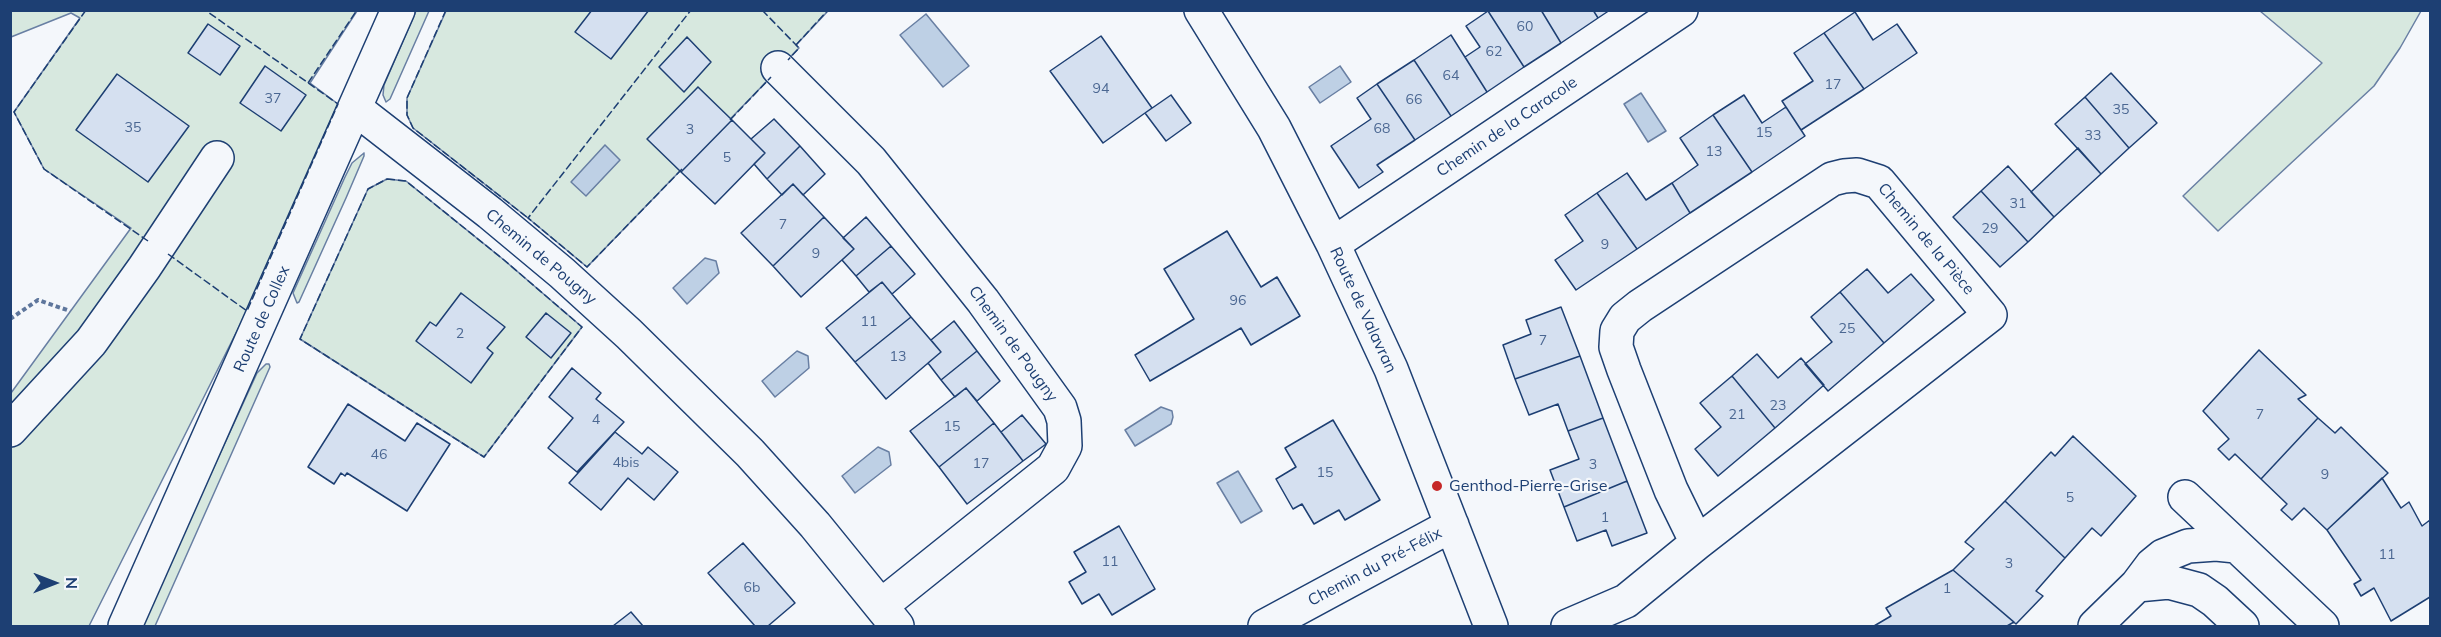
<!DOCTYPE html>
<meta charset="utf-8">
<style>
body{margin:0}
#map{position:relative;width:2441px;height:637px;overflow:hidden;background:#f4f7fb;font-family:Mulish,sans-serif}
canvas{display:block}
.frame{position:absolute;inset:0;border:12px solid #1d3f73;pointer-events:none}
.north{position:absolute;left:24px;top:553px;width:60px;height:60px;-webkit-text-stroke:4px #f4f7fb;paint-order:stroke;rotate:90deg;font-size:16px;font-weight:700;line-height:24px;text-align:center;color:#1d3f73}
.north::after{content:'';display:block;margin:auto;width:21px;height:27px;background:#1d3f73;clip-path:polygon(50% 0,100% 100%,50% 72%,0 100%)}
</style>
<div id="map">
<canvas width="2441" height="637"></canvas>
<div class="frame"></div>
<div class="north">N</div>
</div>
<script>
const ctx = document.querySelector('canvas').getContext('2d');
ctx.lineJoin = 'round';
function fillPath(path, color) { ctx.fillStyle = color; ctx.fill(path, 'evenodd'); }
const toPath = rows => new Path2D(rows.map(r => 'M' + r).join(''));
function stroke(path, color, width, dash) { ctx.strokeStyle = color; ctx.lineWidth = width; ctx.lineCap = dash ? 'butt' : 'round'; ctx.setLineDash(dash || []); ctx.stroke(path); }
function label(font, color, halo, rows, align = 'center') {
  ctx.font = font + ' Mulish,sans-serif'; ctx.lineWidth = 4.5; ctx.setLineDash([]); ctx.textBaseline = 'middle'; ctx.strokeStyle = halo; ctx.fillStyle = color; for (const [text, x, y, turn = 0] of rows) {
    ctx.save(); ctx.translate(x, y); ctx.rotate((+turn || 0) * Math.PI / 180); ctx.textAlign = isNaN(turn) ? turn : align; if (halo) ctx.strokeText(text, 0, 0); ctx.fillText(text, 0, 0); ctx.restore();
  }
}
const green = toPath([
 [11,11,357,11,310,83,338,104,247,311,89,626,11,626,11,393,131,228,44,169,14,112,80,18,71,13,11,37,11,11],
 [416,11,429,11,390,99,386,102,383,95,384,85,416,11],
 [446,11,828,11,796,45,799,48,587,267,528,218,413,128,407,115,407,98,446,11],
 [2260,11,2421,11,2400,48,2374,86,2218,231,2183,196,2322,63,2260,11],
 [364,153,364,156,346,198,299,302,297,303,293,293,345,177,352,163,364,153],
 [387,179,406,181,504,260,582,327,484,457,300,339,368,189,387,179],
 [266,364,269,364,270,367,155,626,141,626,257,373,266,364]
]);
fillPath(green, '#d7e8df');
stroke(green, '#687fa3', 1.5);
const water = toPath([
 [926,14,969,66,943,87,900,35,926,14],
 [1340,66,1351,82,1320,103,1309,87,1340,66],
 [1641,93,1666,131,1648,142,1624,104,1641,93],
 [605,145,620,160,586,196,571,182,605,145],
 [705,258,716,261,719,273,687,304,673,288,705,258],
 [797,351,808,356,809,368,775,397,762,381,797,351],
 [1161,407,1172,411,1173,417,1171,424,1135,446,1125,430,1161,407],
 [878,447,889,452,891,465,855,493,842,476,878,447],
 [1238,471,1262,511,1241,523,1217,483,1238,471]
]);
fillPath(water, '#bed0e5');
stroke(water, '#687fa3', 1.5);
const building = toPath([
 [592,10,649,10,611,59,575,32,592,10],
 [1490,10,1541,10,1561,43,1524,67,1488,11,1490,10],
 [1541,10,1593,10,1598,18,1561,43,1541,10],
 [1593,10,1610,10,1598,18,1593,10],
 [1488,11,1524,67,1487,92,1465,57,1480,47,1466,26,1488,11],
 [1855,12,1873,40,1897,24,1917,53,1864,89,1824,33,1855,12],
 [208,24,240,46,220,75,188,53,208,24],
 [1824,33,1864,89,1801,130,1782,101,1813,81,1794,53,1824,33],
 [1451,35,1487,92,1451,116,1414,60,1451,35],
 [1101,36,1152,108,1103,143,1050,71,1101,36],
 [687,37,711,62,684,92,659,67,687,37],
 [1414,60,1451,116,1415,140,1377,84,1414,60],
 [265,66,306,95,281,131,240,103,265,66],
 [2111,73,2157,123,2129,148,2085,97,2111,73],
 [117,74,189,126,148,182,76,130,117,74],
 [1377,84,1415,140,1377,165,1383,172,1359,188,1331,146,1371,119,1357,98,1377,84],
 [698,87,732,120,681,172,647,139,698,87],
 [1171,95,1191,123,1166,141,1145,113,1171,95],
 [1744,95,1762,123,1786,107,1805,136,1752,172,1713,115,1744,95],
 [2085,97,2129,148,2101,174,2055,124,2085,97],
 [1713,115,1752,172,1690,213,1672,183,1698,165,1680,138,1713,115],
 [774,119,800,146,767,179,754,164,765,153,751,139,774,119],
 [732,120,765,153,715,204,681,172,732,120],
 [800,146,825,174,803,195,793,184,782,195,767,179,800,146],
 [2078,148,2101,174,2054,217,2031,192,2078,148],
 [2008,166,2054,217,2028,242,1981,191,2008,166],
 [1627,173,1646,200,1672,183,1690,213,1637,249,1597,193,1627,173],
 [793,184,824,217,773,266,741,233,793,184],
 [1981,191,2028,242,2000,267,1953,217,1981,191],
 [1597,193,1637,249,1576,290,1555,260,1583,241,1565,215,1597,193],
 [824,217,854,249,801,297,773,266,824,217],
 [866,217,891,246,856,276,842,260,854,249,843,238,866,217],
 [1227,231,1261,287,1277,277,1300,316,1251,345,1241,328,1150,381,1135,355,1194,319,1164,269,1227,231],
 [891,246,915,274,892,294,882,282,869,292,856,276,891,246],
 [1867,269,1888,293,1911,274,1934,300,1884,343,1840,292,1867,269],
 [882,282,911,317,855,362,826,328,882,282],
 [1840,292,1884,343,1828,391,1805,364,1832,342,1811,317,1840,292],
 [461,293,505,327,487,348,493,353,471,383,416,341,430,322,436,326,461,293],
 [1561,307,1580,356,1515,379,1503,345,1531,334,1526,320,1561,307],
 [546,313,571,333,551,358,526,337,546,313],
 [911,317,941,352,886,399,855,362,911,317],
 [954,321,977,351,941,380,928,363,941,352,931,340,954,321],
 [2259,350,2306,395,2298,399,2318,418,2261,479,2235,454,2229,460,2218,449,2229,439,2203,411,2259,350],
 [977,351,1000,381,977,401,966,388,955,397,941,380,977,351],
 [1757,354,1778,378,1801,358,1824,385,1775,428,1732,376,1757,354],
 [1580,356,1603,418,1568,431,1558,404,1529,415,1515,379,1580,356],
 [572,368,601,393,596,399,624,422,577,472,548,448,573,418,549,397,572,368],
 [1732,376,1775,428,1718,476,1695,449,1721,427,1700,403,1732,376],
 [966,388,994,423,939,467,910,431,966,388],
 [348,404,405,441,417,423,450,444,407,511,347,473,345,476,341,473,334,484,308,467,348,404],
 [1022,415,1046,444,1023,461,1001,432,1022,415],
 [1603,418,1627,481,1564,507,1550,470,1579,459,1568,431,1603,418],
 [2318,418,2335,433,2341,427,2388,473,2327,530,2304,508,2292,520,2281,510,2287,504,2261,479,2318,418],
 [1333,420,1380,500,1345,520,1339,510,1314,524,1302,504,1293,509,1276,479,1296,467,1285,448,1333,420],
 [994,423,1023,461,967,504,939,467,994,423],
 [615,432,642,454,648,447,678,472,654,500,628,478,601,510,569,483,615,432],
 [2073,436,2136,496,2101,536,2092,528,2065,558,2005,501,2051,452,2055,456,2073,436],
 [2382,478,2401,508,2409,502,2422,526,2430,520,2430,597,2391,621,2374,588,2361,596,2354,584,2361,580,2327,530,2382,478],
 [1627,481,1647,533,1612,546,1606,530,1577,541,1564,507,1627,481],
 [2005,501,2065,558,2036,591,2043,596,2016,624,1953,570,1974,549,1965,542,2005,501],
 [1119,526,1155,589,1112,615,1099,594,1082,604,1069,582,1086,572,1074,552,1119,526],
 [743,543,795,603,768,626,755,626,708,573,743,543],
 [1953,570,2014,622,2007,626,1874,626,1891,616,1886,608,1953,570],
 [631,612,643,626,613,626,631,612]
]);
fillPath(building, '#d5e0f0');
stroke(building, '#1d3f73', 1.5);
const minor = toPath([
 [1201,10,1274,128,1333,244,1391,369,1491,626],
 [778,68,871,161,983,301,1060,408,1064,421,1065,446,1053,468,882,605],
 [356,109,490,213,562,273,629,334,750,453,815,525,897,626],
 [1333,244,1681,10],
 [10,430,91,342,144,268,217,158],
 [2185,497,2322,626],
 [2137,585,2169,582,2199,590,2215,601,2242,626],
 [125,626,398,10],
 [1265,626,1452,525],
 [1568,626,1626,601,1697,543,1990,315,1879,182,1857,175,1844,176,1832,179,1640,306,1625,318,1617,331,1616,347,1624,370,1671,490,1697,543],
 [2095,626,2137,585,2152,565,2163,556,2188,546,2216,544,2236,546]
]);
stroke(minor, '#1d3f73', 36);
stroke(toPath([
 [10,319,38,300,70,311]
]), '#5e769c', 4, [4.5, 3]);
stroke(minor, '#f4f7fb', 33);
stroke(toPath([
 [86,10,14,112,44,169,148,241],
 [446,10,407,98,407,115,413,128,528,218,530,216],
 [762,10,799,48,788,60],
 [796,45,828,10],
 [308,83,357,10],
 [730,120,771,77],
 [682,169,587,267,528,218,691,10],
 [387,179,406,181,504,260,582,327,484,457,300,339,368,189,387,179],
 [168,254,247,311,338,104,205,10]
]), '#1d3f73', 1.5, [8, 3]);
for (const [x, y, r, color] of [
 [1437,486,6,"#c62828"]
]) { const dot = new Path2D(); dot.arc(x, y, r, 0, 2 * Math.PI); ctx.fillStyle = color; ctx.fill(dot); stroke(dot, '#f4f7fb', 2); }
label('14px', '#4b6792', null, [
 ["60",1525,27],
 ["62",1494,52],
 ["64",1451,76],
 ["17",1833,85],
 ["94",1101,89],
 ["37",273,99],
 ["66",1414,100],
 ["35",2121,110],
 ["35",133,128],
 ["68",1382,129],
 ["3",690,130],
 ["15",1764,133],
 ["33",2093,136],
 ["13",1714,152],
 ["5",727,158],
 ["31",2018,204],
 ["7",783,225],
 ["29",1990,229],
 ["9",1605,245],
 ["9",816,254],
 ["96",1238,301],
 ["11",869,322],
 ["25",1847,329],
 ["2",460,334],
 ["7",1543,341],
 ["13",898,357],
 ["23",1778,406],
 ["21",1737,415],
 ["7",2260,415],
 ["4",596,420],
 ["15",952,427],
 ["46",379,455],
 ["4bis",626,463],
 ["17",981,464],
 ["3",1593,465],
 ["15",1325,473],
 ["9",2325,475],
 ["5",2070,498],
 ["1",1605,518],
 ["11",2387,555],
 ["11",1110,562],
 ["3",2009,564],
 ["6b",752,588],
 ["1",1947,589]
]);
label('16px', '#1d3f73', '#f4f7fb', [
 ["Chemin de la Caracole",1507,127,-34],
 ["Chemin de la Pièce",1926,239,50],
 ["Chemin de Pougny",541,257,40],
 ["Route de Valavran",1363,310,65],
 ["Route de Collex",262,319,-66],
 ["Chemin de Pougny",1013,344,54],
 ["Chemin du Pré-Félix",1375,567,-28]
]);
label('16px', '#1d3f73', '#f4f7fb', [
 ["Genthod-Pierre-Grise",1449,486]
], 'left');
</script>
